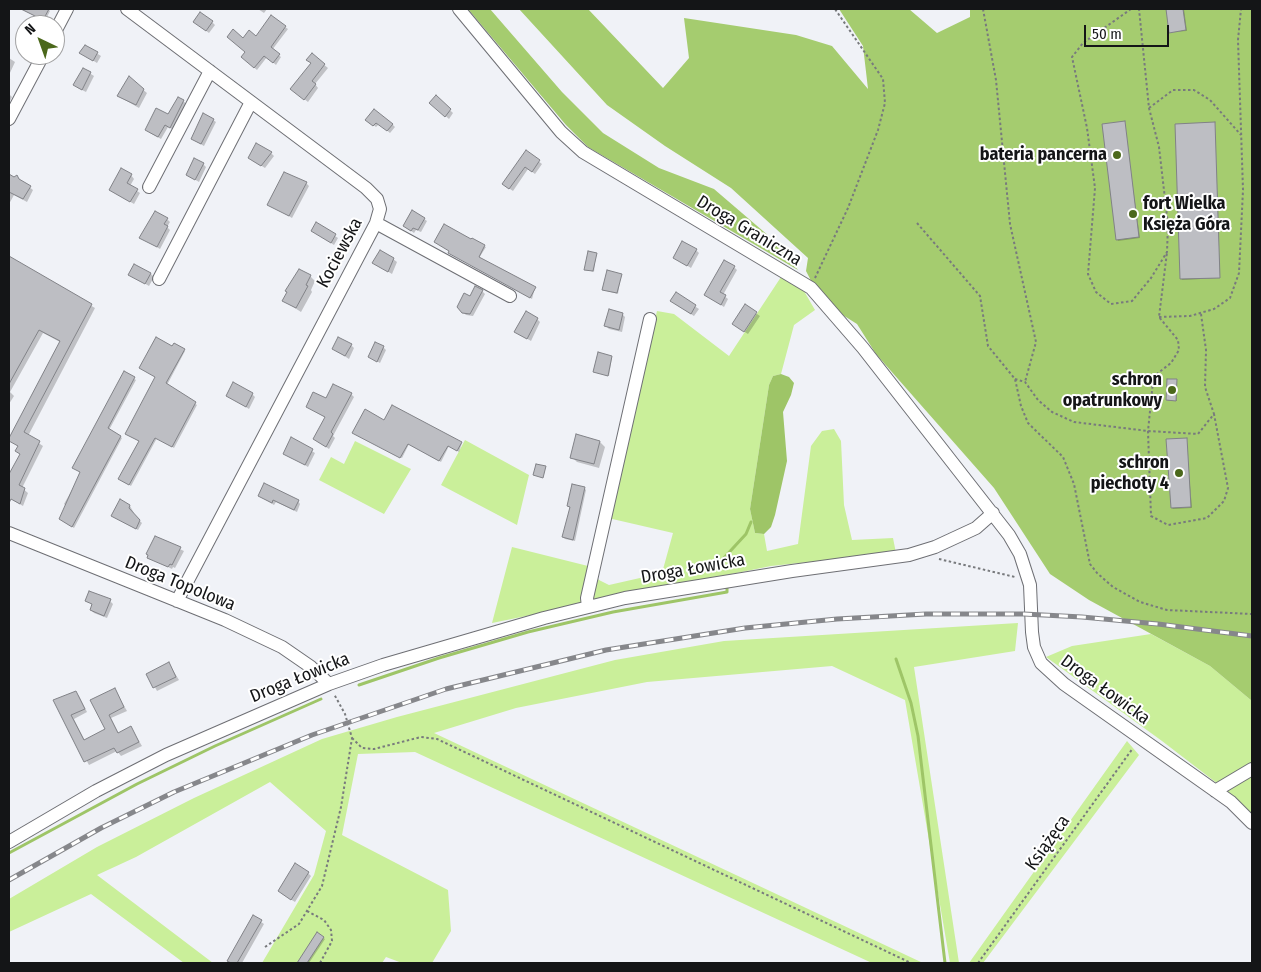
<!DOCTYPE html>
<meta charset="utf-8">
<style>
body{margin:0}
#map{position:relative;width:1261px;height:972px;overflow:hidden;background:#f0f2f7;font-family:"Fira Sans Condensed",sans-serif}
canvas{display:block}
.frame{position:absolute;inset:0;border:10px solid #141517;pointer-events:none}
.north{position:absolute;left:15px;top:15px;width:50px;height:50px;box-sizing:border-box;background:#fff;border:1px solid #a1a1a2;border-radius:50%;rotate:318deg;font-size:14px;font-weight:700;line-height:20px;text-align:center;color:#141517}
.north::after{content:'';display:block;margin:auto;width:18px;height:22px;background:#4b681b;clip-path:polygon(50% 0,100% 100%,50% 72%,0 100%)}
.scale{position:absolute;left:1084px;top:25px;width:85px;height:22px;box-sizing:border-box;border:2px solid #141517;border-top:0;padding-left:6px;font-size:15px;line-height:18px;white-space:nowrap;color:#141517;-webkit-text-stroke:4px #fff;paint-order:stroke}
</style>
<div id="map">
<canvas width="1261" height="972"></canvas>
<div class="frame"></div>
<div class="north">N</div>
<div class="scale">50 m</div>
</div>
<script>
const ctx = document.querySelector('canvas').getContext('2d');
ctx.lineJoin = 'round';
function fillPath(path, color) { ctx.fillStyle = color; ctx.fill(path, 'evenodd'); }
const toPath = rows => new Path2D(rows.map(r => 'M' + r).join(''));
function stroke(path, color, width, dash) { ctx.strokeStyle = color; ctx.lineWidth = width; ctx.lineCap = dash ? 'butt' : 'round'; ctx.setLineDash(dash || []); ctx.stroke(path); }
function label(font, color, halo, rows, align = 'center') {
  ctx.font = font + ' "Fira Sans Condensed",sans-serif'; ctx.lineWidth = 4; ctx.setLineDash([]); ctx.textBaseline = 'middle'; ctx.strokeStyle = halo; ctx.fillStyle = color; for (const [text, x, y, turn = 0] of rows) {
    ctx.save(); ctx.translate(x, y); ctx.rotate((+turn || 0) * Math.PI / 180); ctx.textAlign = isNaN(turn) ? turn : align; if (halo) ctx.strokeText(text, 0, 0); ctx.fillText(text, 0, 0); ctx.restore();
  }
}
fillPath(toPath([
 [781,277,804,291,815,310,794,325,781,374,773,376,769,385,750,509,755,533,764,534,767,551,798,544,811,446,822,431,834,429,841,441,844,505,852,540,893,538,896,553,771,566,492,623,512,547,588,566,599,580,609,585,662,573,673,533,608,518,657,311,674,314,729,356],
 [465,440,529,475,517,525,441,485],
 [355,441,411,469,384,514,319,480,331,457,344,464],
 [1018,623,1015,651,914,667,959,963,950,963,905,700,832,666,647,682,516,708,434,733,923,963,872,963,415,752,358,754,342,835,448,890,451,931,432,963,402,963,386,957,382,963,262,963,314,875,326,831,270,782,136,857,97,875,213,963,184,963,91,894,9,932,9,899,97,847,194,798,322,739,397,717,615,660,724,641],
 [1151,634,1210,666,1252,701,1252,816,1231,794,1162,741,1046,657,1072,646],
 [1127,741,1139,755,983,963,969,963]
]), '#caef9a');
fillPath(toPath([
 [468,9,490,9,562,92,603,133,659,168,714,189,770,237,798,270,588,147,566,125],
 [519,9,588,9,663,88,689,58,684,18,796,35,832,46,868,89,863,46,839,9,909,9,937,33,970,17,970,9,1252,9,1252,701,1210,666,1089,600,1050,574,994,488,876,354,857,324,822,302,806,271,808,258,731,188,665,146,607,105]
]), '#a5cc6f');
fillPath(toPath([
 [781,374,789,377,794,383,791,395,783,412,787,461,775,515,771,527,764,534,755,533,750,509,769,385,773,376]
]), '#9ec567');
fillPath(toPath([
 [20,9,48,9,50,11,45,21],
 [258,9,267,9,264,13],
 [1167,9,1184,9,1187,31,1170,32],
 [212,22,215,25,209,33,198,25],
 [285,27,288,29,272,50,281,57,276,65,267,57,257,70,245,60,247,52,244,39,256,38],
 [85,46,101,56,97,63,81,53],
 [312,55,328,68,315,84,318,88,308,102,295,92,312,63],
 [9,58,15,62,9,75],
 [83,69,94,76,86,92,78,88],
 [129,78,147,93,139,108,118,96],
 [9,94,12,97,9,103],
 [436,97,453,113,449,119,431,103],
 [178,98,187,104,174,130,168,127,161,139,150,133,146,130,168,116],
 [213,120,216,122,204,146,195,141,192,139],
 [367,120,392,124,395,127,390,133,379,124,376,127],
 [1124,123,1140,238,1118,241,1117,239],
 [1214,124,1220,278,1182,280,1181,278],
 [526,152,542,164,535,174,528,169,513,191,507,187],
 [271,153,274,156,265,168,249,158],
 [203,164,206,167,199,182,187,175],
 [131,175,134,179,130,186,140,193,134,204,110,190],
 [9,176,14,178,17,177,33,190,27,202,14,195,9,204],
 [306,183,309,186,292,218,268,204],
 [167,219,170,222,167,227,170,230,160,249,141,238],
 [424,219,427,221,421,232,416,230,414,233,404,226],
 [317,224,338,238,334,245,313,231],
 [472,241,486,247,479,258,535,288,532,299,451,254],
 [696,250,699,253,691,268,675,258],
 [596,254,594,272,587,270,585,269],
 [9,258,95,308,28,436,43,446,22,488,28,493,23,506,9,498,9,480,21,455,19,447,9,440,60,342,43,333,10,392,14,396,9,404],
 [393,259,397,262,392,274,374,263],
 [734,267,737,270,723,295,728,299,724,307,706,295],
 [151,274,154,277,149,286,130,275],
 [621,275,618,294,603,290],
 [310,276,315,281,311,290,312,292,301,312,284,301],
 [482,291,485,294,473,316,466,315,463,312,470,298],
 [676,294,699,309,694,316,675,304],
 [745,306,760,316,748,334,737,327],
 [622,314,625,317,622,332,609,329,606,326],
 [537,319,540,322,531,341,519,334],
 [351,345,354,348,349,359,334,349],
 [383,347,386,350,380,363,370,357],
 [172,348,185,351,167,385,197,405,174,448,157,438,131,486,121,480,140,442,128,435],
 [612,357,609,376,595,372],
 [125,373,136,380,109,430,122,438,74,528,60,519,66,506,64,504,82,472],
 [1177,381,1177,401,1169,401,1167,400],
 [252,394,255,397,249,409,228,396],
 [351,394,354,397,333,436,335,438,329,449,314,439,326,418,308,407],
 [393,406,462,443,459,452,449,446,441,462,409,444,402,458,355,434,384,421],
 [292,439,315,453,308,467,284,453],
 [1186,439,1192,508,1173,509,1172,508],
 [600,442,605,447,599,468,577,462,572,457],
 [584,488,586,490,575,541,565,539,563,537,570,508,568,506],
 [259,496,298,501,300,504,297,512,276,502,274,505],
 [130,506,134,513,133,515,142,523,138,530,112,516],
 [156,538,184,551,175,568,173,567,172,569,148,557],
 [87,600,110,601,113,604,107,618,94,613,91,610,93,605],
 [169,664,179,680,157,691,148,674],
 [114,689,127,711,111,718,119,734,131,728,142,746,121,756,117,751,89,765,54,701,75,692,79,696,87,712,74,719,85,741,107,730,92,700],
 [308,873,311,876,295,902,282,894],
 [254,917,264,924,242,963,231,963,228,960],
 [317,934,325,939,309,963,298,963]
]), '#0003');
stroke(toPath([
 [724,569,722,560,746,534,751,522],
 [896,659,911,703,918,736,945,963],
 [359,685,439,658,528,632,613,612,727,592,727,585],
 [9,853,137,784,215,746,321,699]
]), '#9ec567', 3);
const building = toPath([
 [21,9,49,9,43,20,21,9],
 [1166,9,1183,9,1186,30,1169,33,1166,9],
 [200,12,213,21,206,31,193,22,200,12],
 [271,15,286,26,271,47,280,54,273,63,264,56,254,68,241,57,245,52,227,37,233,29,243,38,249,30,256,36,271,15],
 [85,45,98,52,93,61,79,53,85,45],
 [312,53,325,64,312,81,316,84,304,100,290,89,311,63,306,60,312,53],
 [83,68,91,72,82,90,73,85,83,68],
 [129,76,144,89,136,105,117,96,129,76],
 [436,95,451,109,445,117,429,103,436,95],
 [178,97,184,100,170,128,165,125,158,137,145,130,156,108,168,114,178,97],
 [374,109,393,124,387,131,376,123,373,126,365,120,374,109],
 [203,113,214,119,201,144,191,139,203,113],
 [1125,121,1139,237,1116,240,1102,124,1125,121],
 [1215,122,1220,278,1180,279,1175,124,1215,122],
 [256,143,272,152,261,166,248,158,256,143],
 [526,150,540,160,532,172,525,167,509,189,502,184,526,150],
 [194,158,204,163,195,180,186,175,194,158],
 [121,168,132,174,127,183,138,189,130,202,109,190,121,168],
 [284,172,307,182,289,216,267,205,284,172],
 [9,174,14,177,17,175,19,179,31,186,23,199,9,192,9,174],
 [412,210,425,218,418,230,413,228,411,231,403,226,412,210],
 [155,211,168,218,164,224,168,226,157,247,139,238,155,211],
 [316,222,336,234,331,243,311,231,316,222],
 [444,224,471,239,472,238,485,245,479,257,536,287,530,298,448,253,449,251,434,242,444,224],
 [682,241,697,249,687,266,673,258,682,241],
 [380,250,394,258,388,272,372,263,380,250],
 [588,251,597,253,593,271,584,270,588,251],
 [9,256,92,304,24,432,40,441,19,485,25,488,20,504,11,499,9,503,9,474,20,454,15,451,18,446,9,441,9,438,60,341,39,330,9,384,9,256],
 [724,260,735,266,720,292,726,295,721,305,704,295,724,260],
 [134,264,151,273,145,284,128,275,134,264],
 [299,269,311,275,306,285,308,286,296,308,282,301,287,292,285,291,299,269],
 [607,270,622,274,617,293,602,290,607,270],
 [475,286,483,290,470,314,462,313,457,307,464,293,470,296,475,286],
 [676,292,696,305,691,314,670,301,676,292],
 [745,304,757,312,744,332,732,324,745,304],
 [609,309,623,313,619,330,604,326,609,309],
 [526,311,538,318,527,339,514,332,526,311],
 [156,337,172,346,174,343,185,349,166,383,196,402,172,447,155,438,129,485,118,479,139,441,125,434,155,377,139,368,156,337],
 [338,337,352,344,345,356,332,349,338,337],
 [375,342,384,346,377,362,368,357,375,342],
 [598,352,612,356,608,376,593,372,598,352],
 [124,371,135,377,108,428,121,436,72,527,59,519,80,472,72,468,124,371],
 [1167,379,1177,379,1176,401,1166,400,1167,379],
 [233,382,253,393,246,407,226,396,233,382],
 [333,384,352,393,331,432,333,434,326,447,313,439,325,417,306,407,313,392,326,398,333,384],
 [392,405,462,442,457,451,448,446,439,461,408,444,400,458,352,433,365,409,384,420,392,405],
 [576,434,600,441,594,464,570,458,576,434],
 [291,437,313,449,305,465,283,454,291,437],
 [1187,438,1191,507,1171,508,1166,439,1187,438],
 [536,464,546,466,543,478,533,475,536,464],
 [264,483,299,500,294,510,273,500,272,503,258,496,264,483],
 [572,484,585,487,573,540,562,537,570,507,567,506,572,484],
 [120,499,130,505,129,508,140,520,136,529,111,516,120,499],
 [155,536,181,547,172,565,170,564,168,567,147,558,148,555,146,554,155,536],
 [89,591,111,599,104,616,90,610,92,604,85,601,89,591],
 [169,662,176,677,153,688,146,674,169,662],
 [115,688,124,707,109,715,118,733,131,726,139,742,117,753,114,748,84,762,53,700,76,691,85,709,71,715,84,740,105,729,90,700,115,688],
 [295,863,309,872,291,900,278,891,295,863],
 [253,915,262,920,237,963,231,963,227,961,253,915],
 [317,932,324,937,307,963,297,963,317,932]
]);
fillPath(building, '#bdbec3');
stroke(building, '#818287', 1);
const minor = toPath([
 [127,9,366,188,377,199,380,209,376,223,177,601],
 [459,9,561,132,583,152,811,288,863,348,1009,535,1020,554,1030,585,1032,632,1034,647,1041,663,1064,684,1231,802,1252,823],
 [55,32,67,9],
 [9,119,43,55],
 [149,187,210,71],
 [376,223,510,296],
 [159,279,251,102],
 [9,533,225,620,282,647,311,667,329,684],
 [588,607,587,598,650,319],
 [1215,791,1252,769],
 [9,842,96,791,166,755,329,684,383,665,544,618,625,598,792,571,909,555,935,547,976,528,993,513]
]);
stroke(minor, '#6e6f74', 14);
stroke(toPath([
 [983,9,996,80,1010,224,1036,342,1025,382],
 [1131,9,1083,43,1072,57,1087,128,1095,188,1088,274,1096,292,1111,304,1132,301,1151,278,1167,252,1168,225,1159,147,1149,108,1139,9],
 [1149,108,1173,90,1194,90,1210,100,1241,135],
 [917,223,980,296,988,346,1015,379,1021,406,1028,423,1063,457,1074,484,1090,564,1097,573,1113,587,1140,602,1167,610,1252,614],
 [815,278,848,208,878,130,885,103,883,79,835,9],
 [1201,314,1206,350,1205,387,1214,414],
 [1159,317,1190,316,1214,309,1230,298,1239,273,1243,190,1238,40,1241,9],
 [1015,379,1025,382,1038,400,1052,412,1074,422,1148,431,1198,434,1214,414,1228,488,1224,501,1207,518,1168,525,1151,516,1148,431,1153,381,1158,373,1171,363,1179,350,1178,340,1159,317,1167,252],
 [939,559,1015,577],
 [352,738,362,748,374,749,421,737,437,739,911,963],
 [307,911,324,920,331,930,332,941,320,963],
 [265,947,299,924,322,886,341,807,352,738,345,714,334,694],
 [978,963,1133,748]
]), '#787a7d', 2, [2.5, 2.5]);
stroke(minor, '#fff', 12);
const rail = toPath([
 [9,880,101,828,174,792,312,735,446,689,606,650,745,628,837,619,926,614,1024,614,1082,617,1158,624,1252,636]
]);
stroke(rail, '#86878b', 5);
stroke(rail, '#fff', 3, [9]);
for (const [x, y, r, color] of [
 [1117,155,5,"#4b681b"],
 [1133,214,5,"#4b681b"],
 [1172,390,5,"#4b681b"],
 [1179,473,5,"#4b681b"]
]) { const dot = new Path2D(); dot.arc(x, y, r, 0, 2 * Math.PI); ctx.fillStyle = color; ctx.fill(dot); stroke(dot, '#fff', 2); }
label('bold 18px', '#141517', '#fff', [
 ["bateria pancerna",1107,155],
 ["fort Wielka",1143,204,"left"],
 ["Księża Góra",1143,225,"left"],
 ["schron",1162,380],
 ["opatrunkowy",1162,401],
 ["schron",1169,463],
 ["piechoty 4",1169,484]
], 'right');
label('18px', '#141517', '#fff', [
 ["Droga Graniczna",749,231,31],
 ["Kociewska",340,253,-62],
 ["Droga Łowicka",693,569,-10],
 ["Droga Topolowa",180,584,22],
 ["Droga Łowicka",300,678,-22],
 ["Droga Łowicka",1105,690,36],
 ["Książęca",1048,843,-55]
]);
</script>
